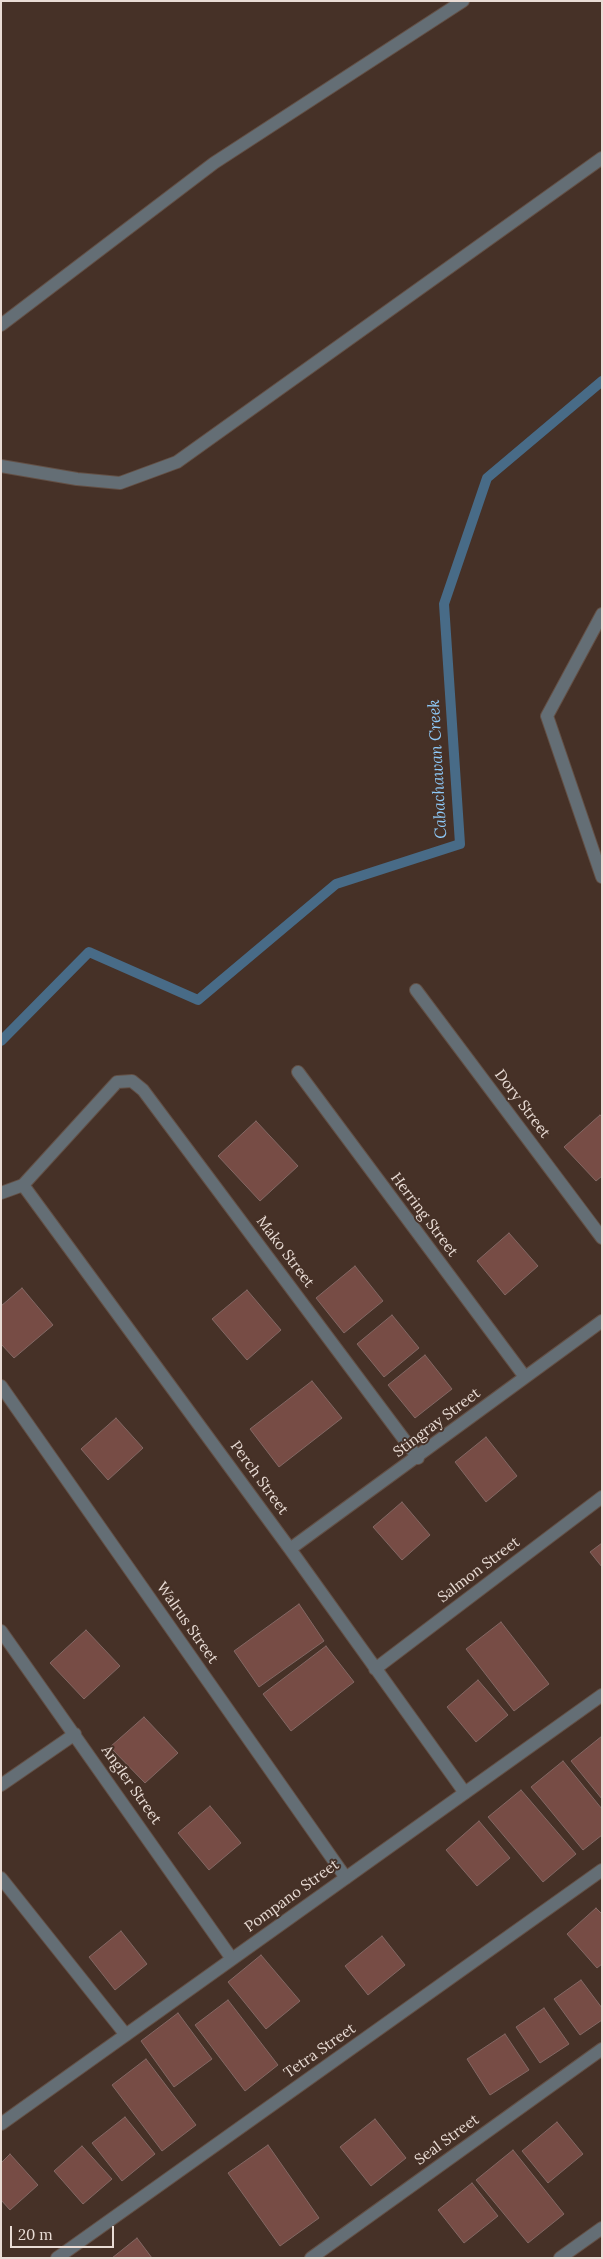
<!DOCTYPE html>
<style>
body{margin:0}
#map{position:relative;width:603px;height:2259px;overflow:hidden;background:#463127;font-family:Lora,serif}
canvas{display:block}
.frame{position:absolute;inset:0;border:2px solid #e9dcd5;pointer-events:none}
.scale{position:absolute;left:10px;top:2226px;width:104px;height:22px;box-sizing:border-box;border:2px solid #e9dcd5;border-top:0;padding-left:6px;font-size:15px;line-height:18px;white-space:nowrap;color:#e9dcd5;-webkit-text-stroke:4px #463127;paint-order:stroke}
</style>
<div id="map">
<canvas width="603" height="2259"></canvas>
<div class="frame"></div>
<div class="scale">20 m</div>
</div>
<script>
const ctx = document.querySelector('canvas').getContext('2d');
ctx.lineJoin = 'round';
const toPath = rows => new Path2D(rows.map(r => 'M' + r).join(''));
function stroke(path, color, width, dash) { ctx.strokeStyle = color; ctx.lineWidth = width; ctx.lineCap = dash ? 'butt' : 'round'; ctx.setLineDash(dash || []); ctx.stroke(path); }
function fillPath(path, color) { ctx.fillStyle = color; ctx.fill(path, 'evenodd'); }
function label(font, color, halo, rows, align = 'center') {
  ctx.font = font + ' Lora,serif'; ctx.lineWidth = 4; ctx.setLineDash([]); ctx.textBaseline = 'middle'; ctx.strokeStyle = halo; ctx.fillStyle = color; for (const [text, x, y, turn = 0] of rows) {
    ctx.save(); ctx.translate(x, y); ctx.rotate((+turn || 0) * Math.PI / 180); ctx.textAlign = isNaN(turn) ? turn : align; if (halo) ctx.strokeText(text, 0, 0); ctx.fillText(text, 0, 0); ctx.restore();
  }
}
stroke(toPath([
 [1,1041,89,952,198,1000,336,884,460,844,444,604,487,478,602,381]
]), '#486b87', 10);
const building = toPath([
 [600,1115,602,1117,602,1176,596,1181,564,1147,600,1115],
 [256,1121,298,1166,260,1201,218,1156,256,1121],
 [509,1233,538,1266,505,1295,477,1261,509,1233],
 [355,1266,383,1301,344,1333,316,1298,355,1266],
 [22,1288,53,1325,14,1358,1,1344,1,1306,22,1288],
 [247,1290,281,1330,247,1360,212,1319,247,1290],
 [392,1315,419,1348,384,1377,357,1344,392,1315],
 [425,1355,452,1389,415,1418,388,1385,425,1355],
 [312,1381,342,1418,279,1467,250,1429,312,1381],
 [116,1418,143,1448,108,1480,81,1449,116,1418],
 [486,1437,517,1476,486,1502,455,1462,486,1437],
 [402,1502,430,1535,402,1560,373,1527,402,1502],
 [602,1543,602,1567,590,1552,602,1543],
 [299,1604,324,1641,259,1687,234,1651,299,1604],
 [501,1622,549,1684,514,1711,466,1649,501,1622],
 [86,1630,120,1666,84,1699,50,1663,86,1630],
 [326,1646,354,1682,291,1731,263,1694,326,1646],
 [478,1680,508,1715,476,1742,447,1707,478,1680],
 [144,1717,178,1753,145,1783,110,1747,144,1717],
 [602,1736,602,1799,571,1761,602,1736],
 [563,1761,602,1809,602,1835,583,1850,531,1787,563,1761],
 [521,1790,576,1854,543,1882,488,1817,521,1790],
 [210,1806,241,1843,209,1870,178,1833,210,1806],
 [479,1821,510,1858,477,1886,446,1850,479,1821],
 [596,1908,602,1914,602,1964,597,1968,567,1934,596,1908],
 [121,1931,147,1964,115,1990,89,1957,121,1931],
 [382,1936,405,1965,368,1995,345,1966,382,1936],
 [261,1955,300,2001,266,2029,228,1982,261,1955],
 [581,1980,602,2008,602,2020,580,2035,554,1999,581,1980],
 [228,2000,278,2065,245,2091,195,2025,228,2000],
 [544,2008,569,2044,540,2063,516,2027,544,2008],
 [178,2013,212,2059,174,2087,141,2041,178,2013],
 [505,2034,529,2070,490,2095,467,2059,505,2034],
 [146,2059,196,2125,162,2151,112,2085,146,2059],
 [125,2117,155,2154,122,2181,92,2143,125,2117],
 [375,2119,406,2158,371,2186,340,2147,375,2119],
 [557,2122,583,2154,548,2183,522,2151,557,2122],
 [268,2145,319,2218,280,2246,228,2173,268,2145],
 [82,2146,112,2179,83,2204,54,2171,82,2146],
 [513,2150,564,2214,528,2243,476,2180,513,2150],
 [10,2154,38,2185,10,2210,1,2200,1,2163,10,2154],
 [472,2183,498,2216,464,2243,438,2210,472,2183],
 [137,2238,152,2258,112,2258,137,2238]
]);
fillPath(building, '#774c45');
stroke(building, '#836864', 1);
const minor = toPath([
 [1,325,214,163,463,1],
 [1,466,77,479,120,483,177,462,602,158],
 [602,614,547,716,602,877],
 [416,990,602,1238],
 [298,1072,525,1377],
 [23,1185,290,1549,465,1793],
 [1,1193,23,1185,117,1082,132,1081,143,1090,418,1458],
 [1,1386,346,1878],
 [290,1549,602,1321],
 [1,1631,232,1959],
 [375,1669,602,1497],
 [1,1785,75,1734],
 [1,1878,126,2035],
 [1,2124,602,1695],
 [57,2258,602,1870],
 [311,2258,602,2049],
 [560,2258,602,2228]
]);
stroke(minor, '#635046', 14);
stroke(minor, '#646e75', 12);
label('15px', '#e9dcd5', '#463127', [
 ["Dory Street",522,1104,53],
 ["Herring Street",424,1215,53],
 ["Mako Street",285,1252,53],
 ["Stingray Street",437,1423,-37],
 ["Perch Street",259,1478,54],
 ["Salmon Street",479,1570,-37],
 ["Walrus Street",187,1623,55],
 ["Angler Street",131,1785,55],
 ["Pompano Street",292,1896,-36],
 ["Tetra Street",320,2051,-35],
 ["Seal Street",447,2140,-36]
]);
label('italic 16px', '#8ec9f8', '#463127', [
 ["Cabachawan Creek",438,769,-93]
]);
</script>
